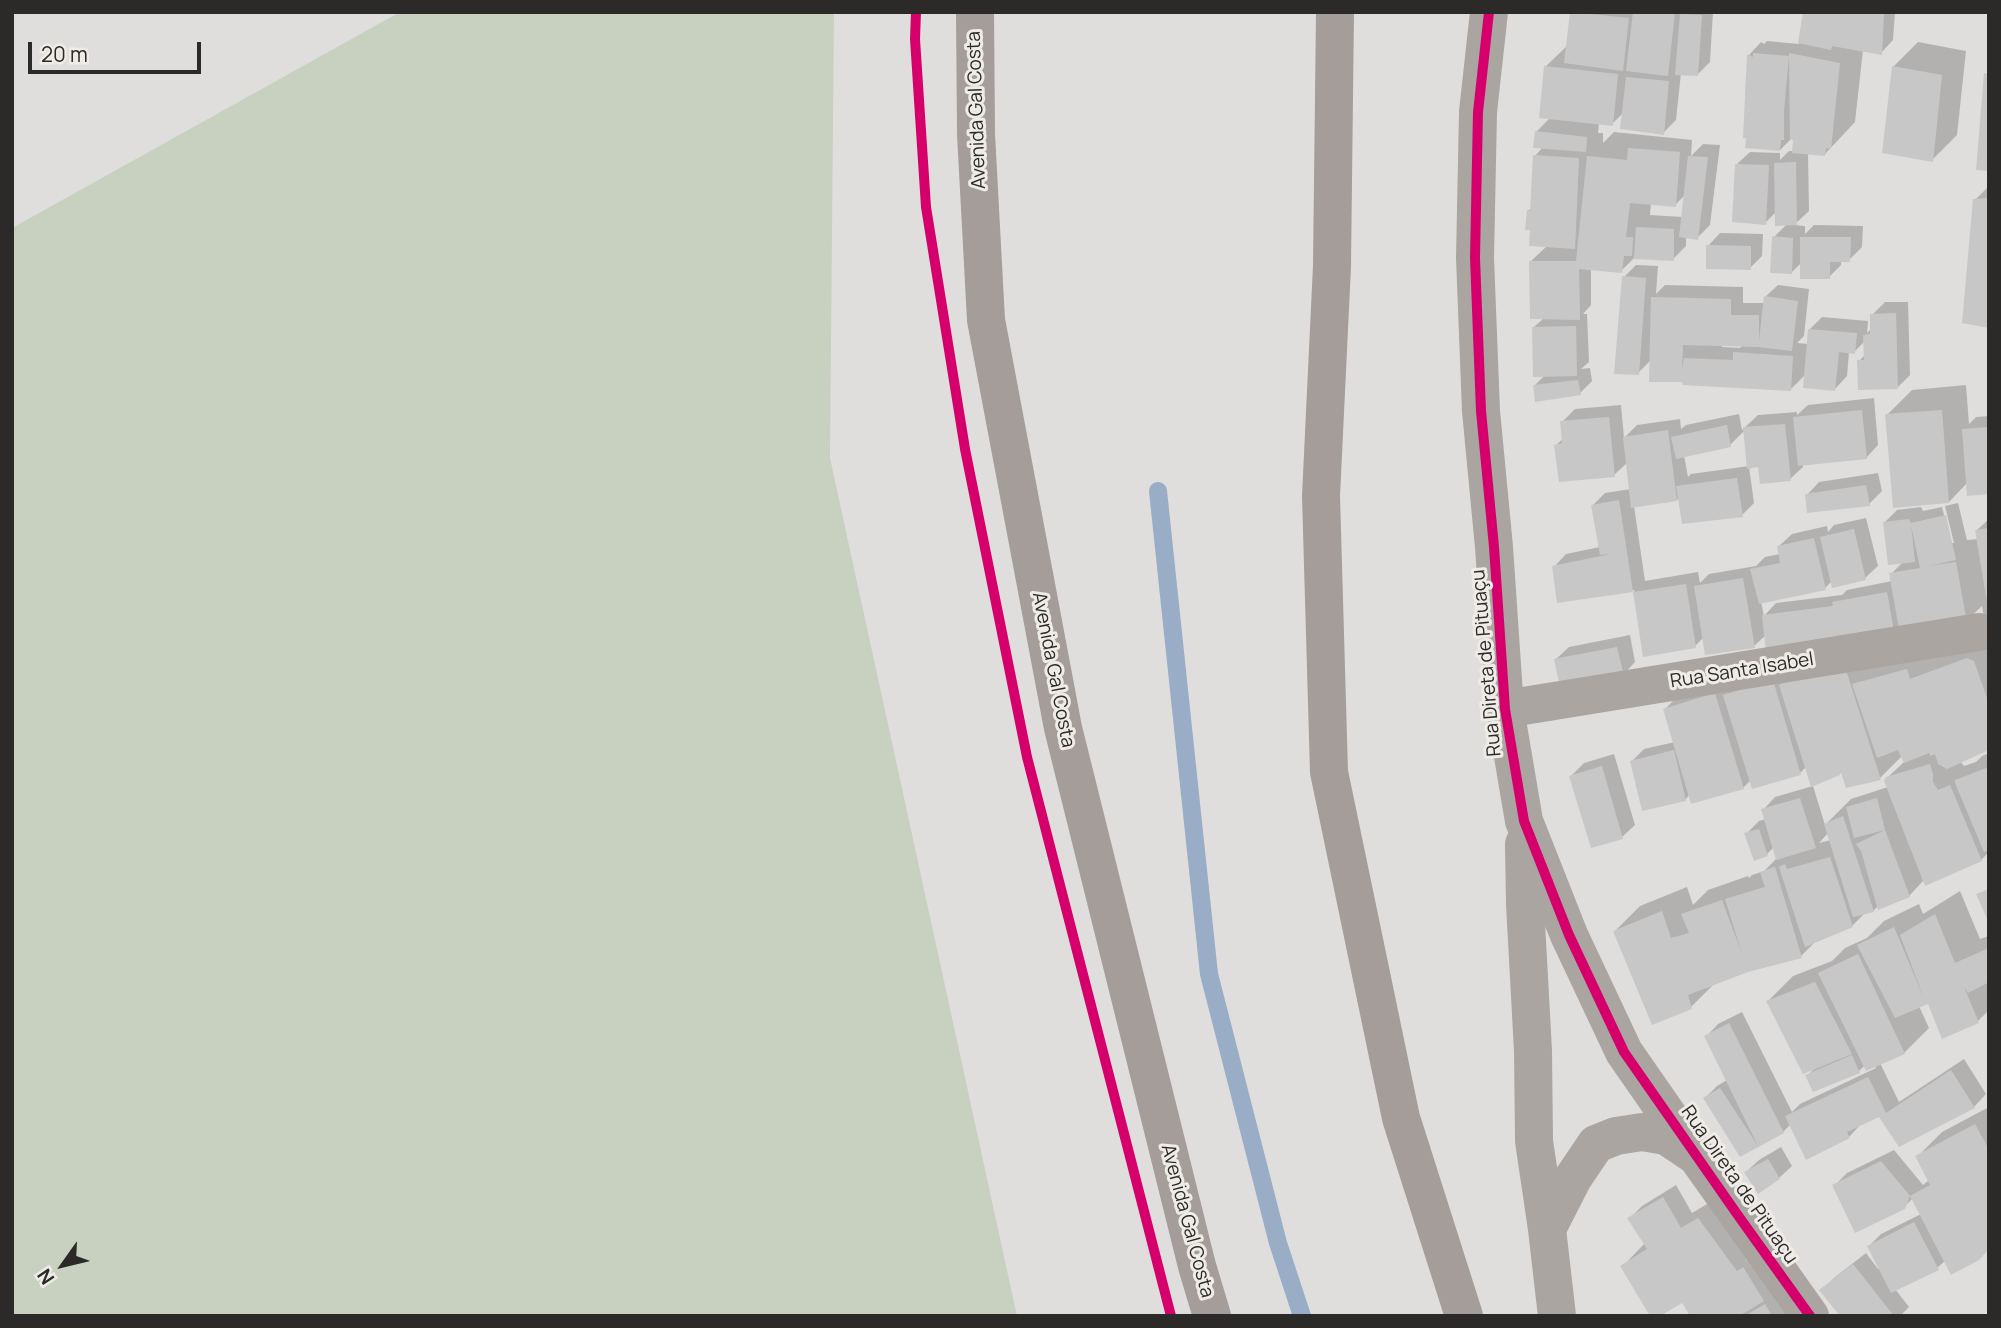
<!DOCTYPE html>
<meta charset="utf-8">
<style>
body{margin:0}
#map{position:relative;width:2001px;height:1328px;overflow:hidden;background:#e0dedc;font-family:Manrope,sans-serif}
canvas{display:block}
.frame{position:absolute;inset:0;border:14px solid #2b2a28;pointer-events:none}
.north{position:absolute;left:28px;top:1230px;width:70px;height:70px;-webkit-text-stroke:5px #efebe7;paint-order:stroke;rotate:236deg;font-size:19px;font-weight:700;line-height:28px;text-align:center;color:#2b2a28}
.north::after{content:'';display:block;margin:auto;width:24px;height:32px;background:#2b2a28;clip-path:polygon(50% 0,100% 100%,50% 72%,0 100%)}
.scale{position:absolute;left:28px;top:42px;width:173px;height:32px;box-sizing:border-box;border:4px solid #2b2a28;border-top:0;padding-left:9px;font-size:21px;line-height:24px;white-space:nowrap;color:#2b2a28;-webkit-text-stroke:5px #efebe7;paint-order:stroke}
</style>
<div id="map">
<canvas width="2001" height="1328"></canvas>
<div class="frame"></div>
<div class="north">N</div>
<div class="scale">20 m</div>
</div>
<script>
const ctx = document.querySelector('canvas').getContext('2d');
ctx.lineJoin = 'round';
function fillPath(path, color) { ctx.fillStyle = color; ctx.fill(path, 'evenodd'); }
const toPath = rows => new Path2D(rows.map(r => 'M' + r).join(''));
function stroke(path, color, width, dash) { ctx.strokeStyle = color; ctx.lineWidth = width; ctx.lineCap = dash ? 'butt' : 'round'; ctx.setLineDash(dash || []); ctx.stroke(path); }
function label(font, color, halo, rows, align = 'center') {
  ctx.font = font + ' Manrope,sans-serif'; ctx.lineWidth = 6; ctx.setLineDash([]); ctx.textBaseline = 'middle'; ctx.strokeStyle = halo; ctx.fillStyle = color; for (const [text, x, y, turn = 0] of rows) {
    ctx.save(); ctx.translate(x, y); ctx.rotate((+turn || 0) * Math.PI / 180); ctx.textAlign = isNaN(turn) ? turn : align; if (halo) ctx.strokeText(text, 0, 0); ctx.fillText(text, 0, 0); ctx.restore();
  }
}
fillPath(toPath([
 [400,12,834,12,830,458,1017,1316,12,1316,12,228]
]), '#c8d1c0');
fillPath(toPath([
 [1572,12,1713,12,1710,62,1698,74,1681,73,1676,120,1663,133,1623,113,1612,124,1599,123,1598,133,1603,133,1603,143,1614,132,1692,140,1691,156,1703,144,1720,145,1710,225,1697,238,1686,236,1686,246,1673,259,1635,257,1621,271,1591,268,1591,305,1583,314,1587,314,1589,362,1581,369,1590,368,1592,381,1580,393,1534,386,1545,375,1534,327,1544,318,1531,261,1547,246,1531,229,1528,211,1532,207,1535,156,1543,147,1536,132,1550,118,1545,67,1568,45],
 [1685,195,1683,217,1650,215,1651,203,1675,205],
 [1805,12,1895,12,1893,40,1881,53,1863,50,1855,122,1825,154,1808,153,1809,211,1794,225,1805,226,1805,234,1814,225,1863,226,1862,247,1849,260,1841,260,1841,265,1829,277,1802,262,1792,272,1774,237,1787,224,1777,211,1765,223,1737,164,1750,152,1780,153,1780,160,1789,151,1794,151,1795,140,1792,138,1780,150,1744,137,1749,55,1761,42,1764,44,1767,41,1799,44],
 [1918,42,1966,51,1957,135,1932,160,1893,67],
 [1989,186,1989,327,1975,200],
 [1720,233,1763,234,1762,256,1750,268,1708,246],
 [1636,265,1658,266,1656,294,1665,285,1743,287,1743,303,1765,303,1765,297,1778,285,1809,289,1804,336,1797,343,1808,344,1809,330,1822,317,1868,321,1867,333,1872,328,1872,315,1885,302,1908,302,1910,375,1897,388,1859,361,1866,354,1865,341,1854,352,1849,352,1847,376,1835,389,1806,374,1790,390,1683,381,1651,360,1638,373,1624,277],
 [1722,344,1743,344,1740,348,1722,347],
 [1966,385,1969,424,1976,417,1989,416,1989,493,1967,483,1949,502,1887,415,1912,390],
 [1874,398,1878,445,1866,458,1803,464,1803,467,1790,479,1759,465,1749,467,1754,503,1742,515,1680,499,1634,506,1645,581,1698,572,1700,583,1709,574,1756,566,1765,557,1780,554,1779,546,1792,534,1827,526,1828,532,1834,525,1866,518,1878,566,1865,578,1832,581,1825,588,1761,602,1764,616,1776,603,1842,595,1847,590,1892,581,1891,574,1904,561,1884,523,1897,510,1921,507,1923,511,1942,507,1951,543,1954,543,1945,506,1958,503,1967,540,1979,539,1977,530,1989,519,1989,749,1961,762,1964,766,1976,762,1982,756,1989,753,1989,852,1981,860,1924,880,1909,896,1879,905,1873,911,1866,912,1852,926,1816,941,1801,956,1748,971,1716,982,1691,1007,1615,931,1640,906,1687,887,1693,905,1708,890,1748,876,1749,878,1752,875,1764,871,1778,857,1774,847,1767,854,1746,834,1759,821,1766,819,1763,810,1775,797,1813,786,1825,825,1851,799,1888,787,1887,778,1905,761,1903,755,1880,778,1842,771,1839,774,1807,766,1800,773,1751,780,1743,788,1690,794,1685,800,1632,761,1644,749,1675,742,1665,709,1690,684,1798,656,1766,635,1754,646,1704,637,1695,646,1644,655,1634,590,1559,601,1554,567,1566,554,1600,547,1593,505,1605,493,1631,489,1628,462,1614,475,1556,445,1564,438,1562,422,1575,409,1621,405,1624,438,1637,425,1680,419,1681,429,1686,425,1739,414,1742,430,1758,415,1797,412,1797,415,1808,405],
 [1745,430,1749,466,1691,474,1688,477,1684,455,1730,445],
 [1982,606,1987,636,1966,621],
 [1828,833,1831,840,1819,843],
 [1878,473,1882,491,1869,504,1807,495,1819,482],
 [1630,635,1635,662,1623,675,1556,659,1569,647],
 [1614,754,1635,825,1622,837,1571,776,1584,763],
 [1960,891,1980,939,1989,936,1989,1010,1978,1021,1929,1002,1919,1006,1929,1028,1904,1053,1880,1063,1899,1102,1964,1059,1986,1094,1974,1107,1880,1115,1861,1124,1849,1137,1791,1124,1783,1132,1740,1155,1705,1098,1717,1086,1727,1080,1706,1037,1718,1024,1742,1012,1792,1112,1800,1104,1876,1068,1875,1065,1865,1065,1859,1071,1807,1076,1815,1068,1768,1001,1793,976,1832,961,1845,948,1867,938,1884,921,1919,904,1923,914],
 [1989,1107,1989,1249,1946,1260,1937,1268,1895,1289,1909,1307,1900,1316,1842,1316,1822,1290,1834,1278,1866,1253,1878,1269,1880,1268,1869,1246,1881,1234,1921,1214,1913,1198,1904,1207,1834,1186,1847,1173,1894,1150,1923,1185,1929,1180,1917,1157,1942,1132],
 [1781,1147,1792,1166,1779,1178,1746,1172,1759,1160],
 [1676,1185,1692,1213,1724,1194,1761,1245,1745,1261,1756,1255,1794,1316,1692,1316,1683,1300,1622,1267,1645,1243,1630,1218,1642,1206]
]), '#0003');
stroke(toPath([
 [1158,491,1209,974,1278,1243,1302,1316]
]), '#99adc7', 18);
fillPath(toPath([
 [1570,12,1629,18,1623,71,1564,63],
 [1633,12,1675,12,1668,76,1626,71],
 [1803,12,1884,12,1882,55,1832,46,1831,50,1798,43],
 [1680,14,1702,15,1698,76,1675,75],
 [1753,53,1789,56,1784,110,1784,140,1781,140,1780,151,1745,148,1746,138,1743,138,1747,54,1753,57],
 [1789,53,1840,63,1831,149,1826,148,1825,156,1792,153,1793,140,1790,139],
 [1544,66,1618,74,1613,126,1539,118],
 [1892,66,1942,75,1933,162,1882,153],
 [1984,73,1989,74,1989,171,1976,170],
 [1626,77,1669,81,1664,135,1620,129],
 [1535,131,1587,137,1586,152,1533,148],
 [1628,148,1680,152,1676,207,1630,203,1626,237,1633,237,1632,256,1624,256,1622,273,1579,269,1580,320,1530,319,1529,261,1576,261,1587,156,1627,160],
 [1533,155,1579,158,1575,249,1529,246,1530,230,1525,230,1527,210,1530,211],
 [1688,156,1708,157,1698,240,1679,237],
 [1796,162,1797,225,1775,226,1774,163],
 [1735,164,1769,165,1766,225,1732,222],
 [1989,198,1989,328,1962,323,1973,199],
 [1636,227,1674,229,1674,261,1634,259],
 [1772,236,1793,238,1792,274,1770,273],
 [1800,237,1851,237,1850,262,1830,262,1830,279,1800,279],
 [1706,245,1751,246,1751,270,1706,269],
 [1622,276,1646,278,1639,375,1614,374],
 [1764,296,1798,301,1792,351,1758,347,1683,345,1682,369,1684,358,1733,360,1733,352,1793,356,1791,391,1683,385,1682,382,1649,382,1651,297,1731,299,1731,315,1759,315,1759,341],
 [1896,313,1898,389,1858,390,1857,360,1864,360,1863,335,1870,334,1870,314],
 [1576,326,1577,376,1533,377,1532,327],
 [1808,329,1857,333,1855,354,1839,352,1835,391,1803,388],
 [1578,380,1581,395,1535,402,1533,385],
 [1862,410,1867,459,1798,466,1793,417],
 [1942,410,1949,503,1893,508,1885,414],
 [1609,417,1615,477,1559,482,1554,445,1562,443,1560,421],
 [1785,424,1791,481,1760,484,1758,467,1747,469,1743,427],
 [1727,425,1731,447,1676,459,1671,437],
 [1989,427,1989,494,1967,496,1962,429],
 [1668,430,1677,501,1631,508,1623,437],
 [1737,478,1743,517,1682,524,1676,486],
 [1866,485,1870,506,1807,513,1805,494],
 [1619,500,1633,592,1557,603,1552,566,1611,554,1600,555,1591,505],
 [1946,515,1956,560,1928,566,1956,562,1967,623,1900,634,1889,573,1920,568,1911,525,1915,562,1888,565,1883,522,1909,519,1911,523],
 [1989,528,1989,602,1987,602,1975,530],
 [1854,529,1866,580,1832,588,1820,537],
 [1814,538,1826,590,1759,604,1750,569,1780,563,1777,546],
 [1743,578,1755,648,1705,655,1694,586],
 [1686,584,1696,648,1643,657,1633,592],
 [1887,592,1896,643,1841,653,1838,632,1839,644,1766,653,1762,615,1833,606,1832,602],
 [1617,647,1624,676,1560,688,1554,659],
 [1967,658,1974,661,1989,704,1989,750,1947,769,1938,764,1935,754,1931,756,1929,753,1904,763,1898,750,1877,758,1852,684,1907,669,1910,679],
 [1846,670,1881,780,1846,788,1840,770,1840,775,1811,787,1779,685,1809,672],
 [1773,680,1801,775,1752,789,1723,695],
 [1715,693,1744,789,1691,804,1663,709],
 [1674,750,1686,801,1642,811,1630,761],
 [1930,764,1933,774,1933,782,1938,790,1950,785,1982,861,1925,886,1884,781,1886,777],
 [1602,766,1623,839,1591,848,1569,776],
 [1989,767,1989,850,1984,852,1955,783,1955,780],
 [1800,798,1816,848,1776,860,1761,809],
 [1877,798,1885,830,1854,838,1846,807],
 [1843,816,1874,912,1853,917,1824,824],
 [1759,829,1768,856,1754,861,1744,833],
 [1885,830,1910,897,1878,910,1861,851,1856,844],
 [1830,857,1853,927,1805,947,1779,867,1785,864,1787,869],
 [1775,867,1802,958,1748,972,1688,995,1692,1009,1652,1025,1613,931,1662,911,1671,938,1689,933,1681,914,1722,900,1742,954,1725,899,1765,887,1760,872],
 [1989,889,1989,923,1976,894],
 [1935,914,1955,963,1989,948,1989,982,1968,993,1964,987,1979,1023,1942,1039,1928,1004,1895,1018,1857,945,1894,927,1925,1001,1900,935],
 [1858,954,1905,1054,1866,1071,1818,973],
 [1815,982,1852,1054,1803,1074,1766,1001],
 [1729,1023,1784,1133,1740,1157,1703,1098,1720,1088,1758,1146,1704,1036],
 [1852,1055,1860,1073,1813,1092,1805,1075],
 [1951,1070,1975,1108,1899,1147,1879,1117,1847,1132,1850,1138,1806,1160,1785,1116,1868,1077,1886,1113],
 [1975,1124,1989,1150,1989,1249,1979,1260,1951,1275,1910,1196,1930,1185,1915,1156],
 [1768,1159,1780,1179,1758,1194,1744,1172],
 [1881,1161,1910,1196,1905,1209,1855,1233,1832,1185],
 [1663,1197,1681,1228,1698,1218,1737,1271,1743,1267,1764,1301,1739,1316,1690,1316,1682,1303,1660,1316,1650,1316,1620,1266,1647,1249,1627,1218],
 [1914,1222,1939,1270,1891,1293,1867,1246],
 [1853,1264,1894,1316,1840,1316,1819,1290],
 [1765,1304,1772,1316,1745,1316]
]), '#c8c7c7');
stroke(toPath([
 [1505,709,1979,632],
 [1697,1157,1810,1316]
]), '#aaa5a1', 38);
stroke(toPath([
 [1489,12,1478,112,1475,258,1481,411,1494,547,1505,709,1524,821,1569,935,1624,1052,1697,1157],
 [1524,844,1525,904,1533,1051,1534,1141,1547,1229,1557,1316],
 [1547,1229,1573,1178,1596,1144,1616,1136,1642,1132,1666,1136,1693,1154]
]), '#aaa5a1', 38);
stroke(toPath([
 [975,12,976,134,986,320,1063,728,1197,1266,1212,1316],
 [1335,12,1332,266,1321,496,1329,772,1401,1118,1464,1316]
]), '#a49d9a', 38);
stroke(toPath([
 [916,12,915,39,926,207,965,449,1027,757,1171,1316],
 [1489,12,1478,112,1475,258,1481,411,1494,547,1505,709,1524,821,1569,935,1624,1052,1737,1214,1810,1316]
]), '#d6006c', 10);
label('19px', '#2b2a28', '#efebe7', [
 ["Avenida Gal Costa",977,110,-92],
 ["Rua Direta de Pituaçu",1487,663,-95],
 ["Avenida Gal Costa",1053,670,79],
 ["Rua Santa Isabel",1742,671,-9],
 ["Rua Direta de Pituaçu",1739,1185,55],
 ["Avenida Gal Costa",1187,1221,75]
]);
</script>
